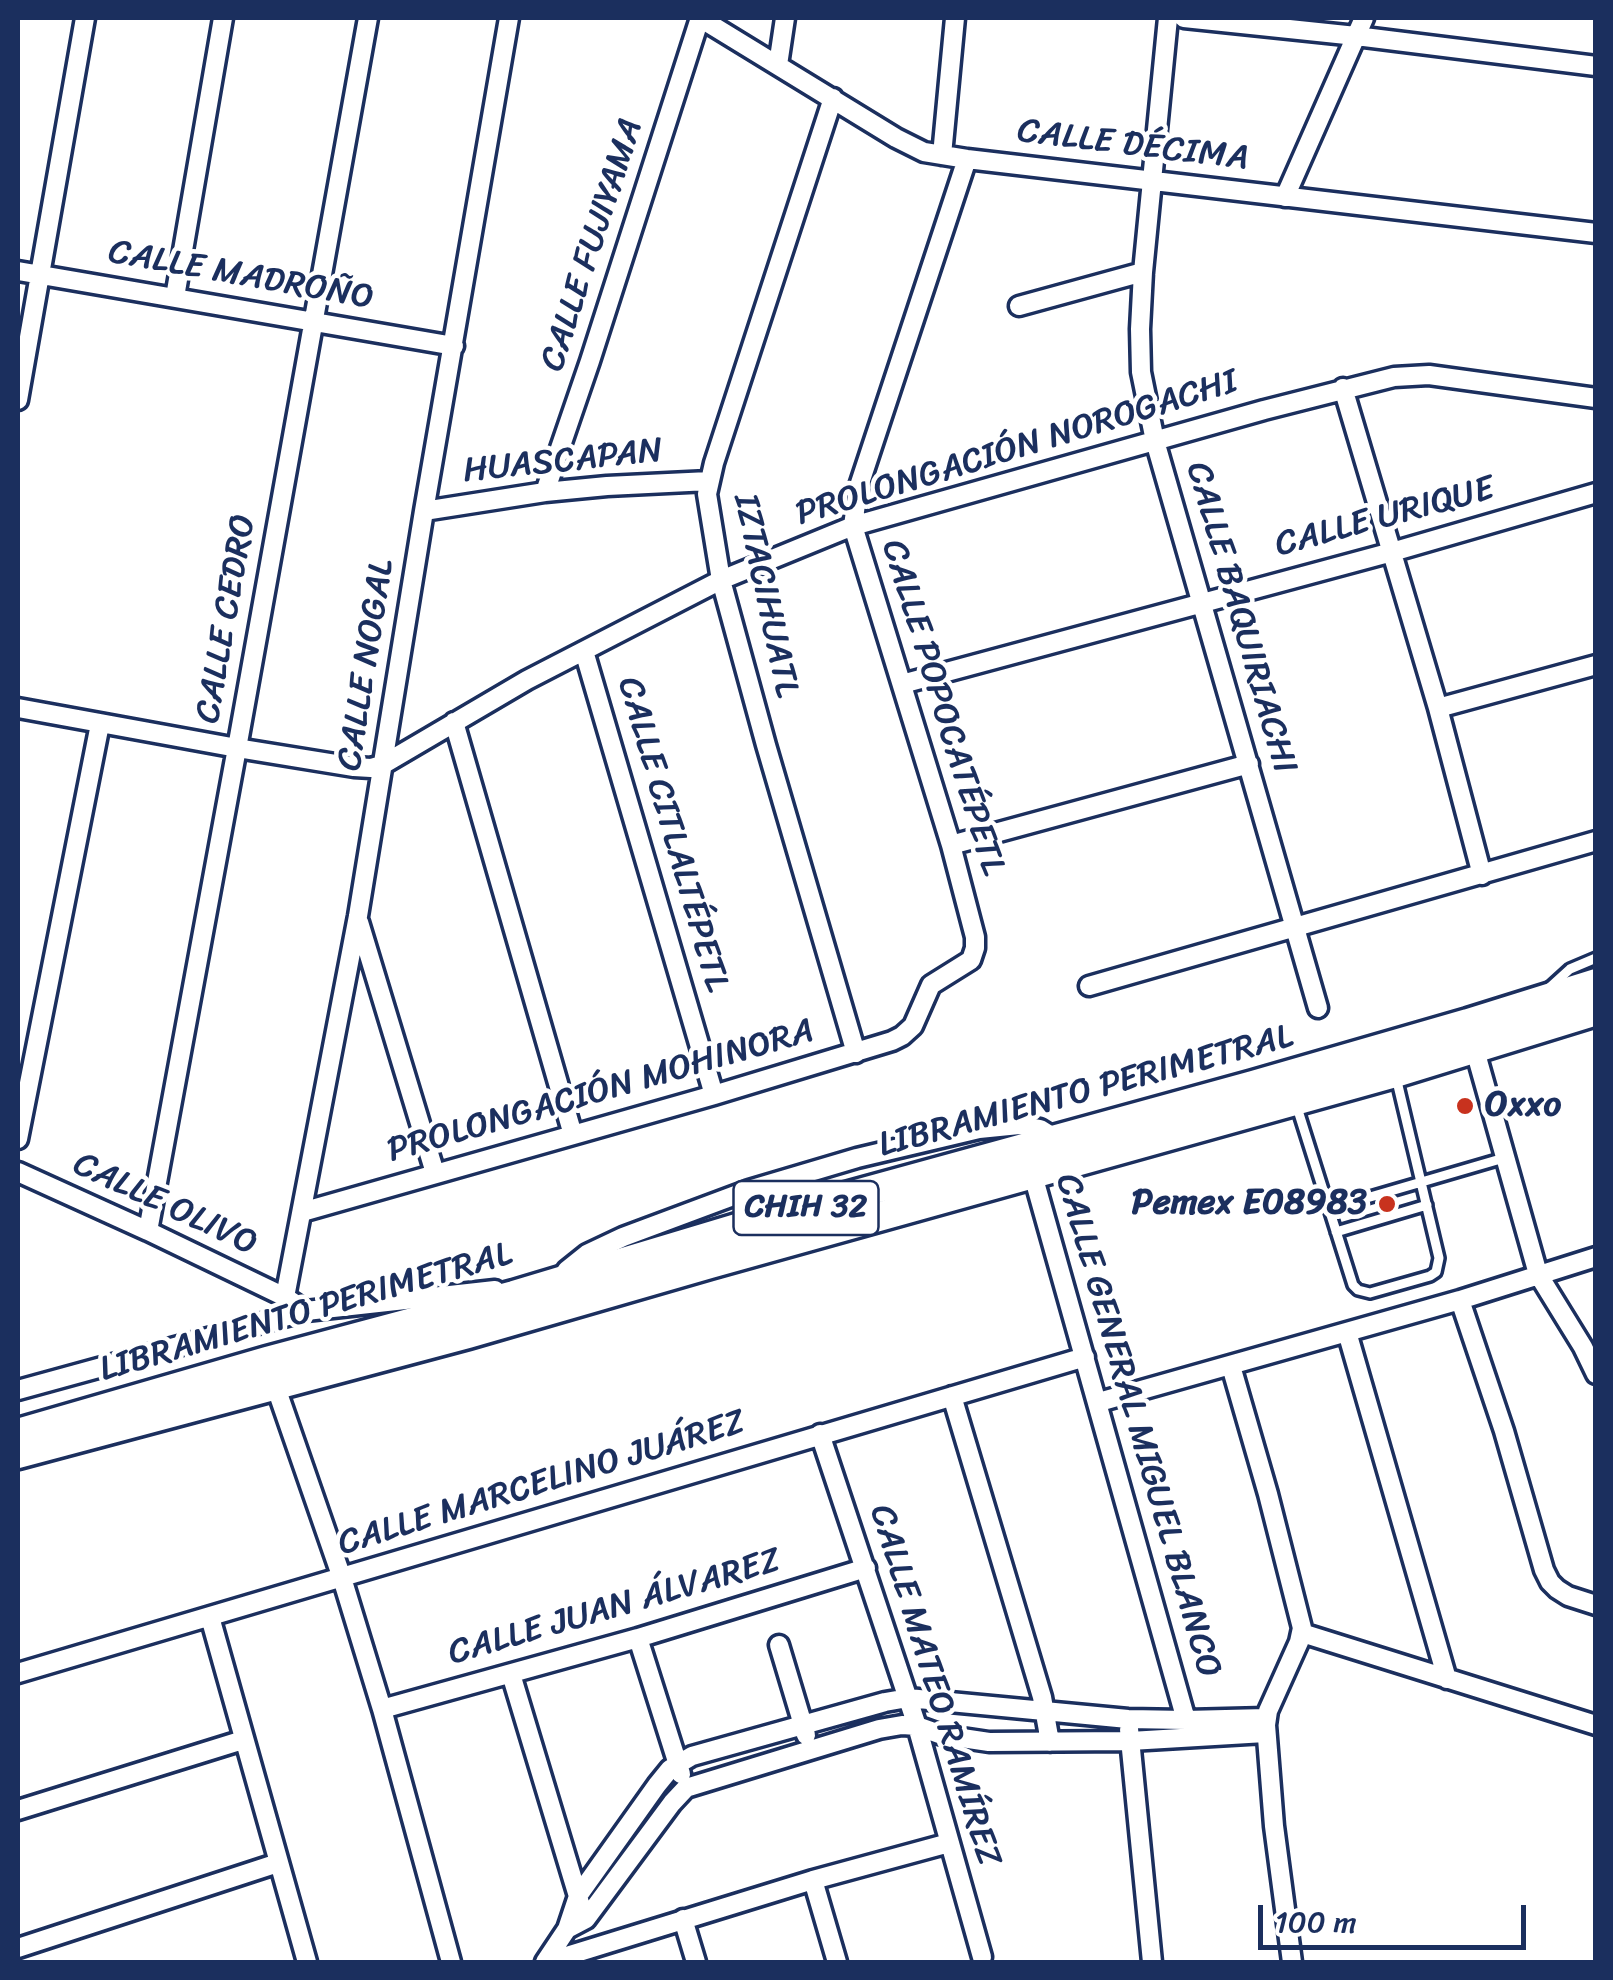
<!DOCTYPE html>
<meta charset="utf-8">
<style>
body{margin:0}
#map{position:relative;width:1613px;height:1980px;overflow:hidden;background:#fff;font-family:Sriracha,sans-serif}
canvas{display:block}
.frame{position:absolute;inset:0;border:20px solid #1b2f5e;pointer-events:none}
.scale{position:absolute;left:1258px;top:1905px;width:268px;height:45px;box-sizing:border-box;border:5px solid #1b2f5e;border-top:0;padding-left:12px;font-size:30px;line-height:35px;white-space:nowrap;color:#1b2f5e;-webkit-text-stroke:8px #fff;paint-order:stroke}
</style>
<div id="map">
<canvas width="1613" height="1980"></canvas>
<div class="frame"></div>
<div class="scale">100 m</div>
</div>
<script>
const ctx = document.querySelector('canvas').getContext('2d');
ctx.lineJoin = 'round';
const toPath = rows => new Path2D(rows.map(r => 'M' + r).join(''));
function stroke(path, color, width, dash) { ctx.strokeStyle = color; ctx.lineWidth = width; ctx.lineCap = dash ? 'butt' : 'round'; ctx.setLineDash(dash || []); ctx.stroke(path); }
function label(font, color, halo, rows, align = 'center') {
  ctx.font = font + ' Sriracha,sans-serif'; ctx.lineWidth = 9; ctx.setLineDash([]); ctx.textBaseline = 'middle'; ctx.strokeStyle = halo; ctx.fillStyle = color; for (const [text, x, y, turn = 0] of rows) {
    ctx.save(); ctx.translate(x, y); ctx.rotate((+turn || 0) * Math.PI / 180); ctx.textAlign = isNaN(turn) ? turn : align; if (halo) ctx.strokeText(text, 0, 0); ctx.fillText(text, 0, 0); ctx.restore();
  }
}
const service = toPath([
 [1548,989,1570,969,1596,958],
 [1296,1104,1353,1285,1358,1290,1370,1293,1430,1276,1436,1272,1439,1258,1396,1077],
 [1329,1209,1504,1158],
 [1336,1232,1427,1205]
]);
const minor = toPath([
 [1168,18,1143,272,1140,329,1141,372,1155,441,1318,1008],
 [1184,18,1356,36,1596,66],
 [778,65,785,18],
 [833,98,714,463,707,494,721,580,766,745,856,1053],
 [942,155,955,18],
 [1285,197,1364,18],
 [18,271,454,346],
 [175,297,223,18],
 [1019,306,1143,272],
 [1343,388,1438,708,1482,875],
 [18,400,85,18],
 [545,492,590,361,700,18,896,138,924,152,967,159,1596,233],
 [424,511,545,492,607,486,709,481],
 [584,651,714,1095],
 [902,684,1392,552,1596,493],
 [18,708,237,748,354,767,371,768,384,764,527,680,721,580,853,526,1264,410,1394,377,1429,375,1596,398],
 [1438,708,1596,665],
 [454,722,573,1135],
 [951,845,1249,764],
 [359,922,435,1173],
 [1089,986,1596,841],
 [1473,1043,1538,1274,1583,1347,1596,1374],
 [18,1139,100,724],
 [1031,1168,1186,1720],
 [18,1172,148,1231,285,1297],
 [302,1212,714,1095,892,1041,902,1036,913,1026,931,985,971,960,975,948,975,937,951,845,853,526,858,489,967,159],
 [148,1231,237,748,368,18],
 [561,1279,567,1270,587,1254,623,1237,749,1190,857,1158,979,1129,1019,1125,1040,1129,1056,1139],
 [1460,1300,1504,1431,1544,1570,1550,1582,1557,1589,1568,1596,1596,1605],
 [306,1311,285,1297,358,916,424,511,509,18],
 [1347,1332,1447,1679],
 [1231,1366,1268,1494,1302,1628,1299,1642,1268,1711,1266,1725,1274,1826,1292,1962],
 [272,1376,342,1578,382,1709,451,1962],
 [18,1390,306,1311,495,1290],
 [952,1396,1042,1697,1050,1742],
 [1099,1402,1460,1300,1596,1257],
 [820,1434,917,1726,982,1957],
 [210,1617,307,1962],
 [1302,1633,1596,1725],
 [638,1638,681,1774],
 [779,1645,806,1735],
 [18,1673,1085,1357],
 [511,1674,580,1903],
 [382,1709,638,1638,866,1568],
 [1129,1729,1152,1962],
 [18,1810,243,1740],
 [813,1880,837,1962],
 [683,1919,696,1962],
 [567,1929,586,1919,672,1803,686,1788,879,1729,902,1725,917,1726,942,1735,989,1742,1130,1741,1265,1733],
 [18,1948,278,1863],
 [545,1962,567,1929,578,1896,657,1785,670,1769,692,1756,885,1702,908,1698,1128,1719,1186,1720,1266,1718],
 [547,1962,813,1880,949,1843]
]);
const primary = toPath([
 [18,1433,267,1361,514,1295,787,1213,1253,1085,1468,1023,1596,983],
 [18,1454,468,1334,710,1264,1395,1073,1596,1011]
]);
stroke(service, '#1b2f5e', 16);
stroke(minor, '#1b2f5e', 25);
stroke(primary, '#1b2f5e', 35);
stroke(service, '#fff', 9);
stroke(minor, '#fff', 18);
stroke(primary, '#fff', 28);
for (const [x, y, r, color] of [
 [1465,1106,10,"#c8321e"],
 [1387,1204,10,"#c8321e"]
]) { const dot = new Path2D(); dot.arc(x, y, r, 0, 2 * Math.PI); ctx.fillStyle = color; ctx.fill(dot); stroke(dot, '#fff', 4); }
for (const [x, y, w] of [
 [806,1208,145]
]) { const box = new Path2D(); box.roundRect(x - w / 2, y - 27, w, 54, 8); ctx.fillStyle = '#fff'; ctx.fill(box); stroke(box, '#1b2f5e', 2.5); }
label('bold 32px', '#1b2f5e', null, [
 ["CHIH 32",806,1208]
]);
label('35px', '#1b2f5e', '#fff', [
 ["CALLE DÉCIMA",1133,146,7],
 ["CALLE FUJIYAMA",593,245,-72],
 ["CALLE MADROÑO",241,276,10],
 ["PROLONGACIÓN NOROGACHI",1017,449,-17],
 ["HUASCAPAN",563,462,-6],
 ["CALLE URIQUE",1385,518,-15],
 ["IZTACIHUATL",765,596,78],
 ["CALLE BAQUIRIACHI",1240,618,74],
 ["CALLE CEDRO",227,619,-80],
 ["CALLE NOGAL",367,665,-81],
 ["CALLE POPOCATÉPETL",942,708,73],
 ["CALLE CITLALTÉPETL",672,835,74],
 ["PROLONGACIÓN MOHINORA",601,1092,-16],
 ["LIBRAMIENTO PERIMETRAL",1086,1092,-15],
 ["CALLE OLIVO",165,1205,25],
 ["LIBRAMIENTO PERIMETRAL",306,1313,-16],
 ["CALLE GENERAL MIGUEL BLANCO",1137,1426,74],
 ["CALLE MARCELINO JUÁREZ",542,1484,-17],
 ["CALLE JUAN ÁLVAREZ",615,1608,-16],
 ["CALLE MATEO RAMÍREZ",934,1686,73]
]);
label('bold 35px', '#1b2f5e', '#fff', [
 ["Oxxo",1485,1106],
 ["Pemex E08983",1367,1204,"right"]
], 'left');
</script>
